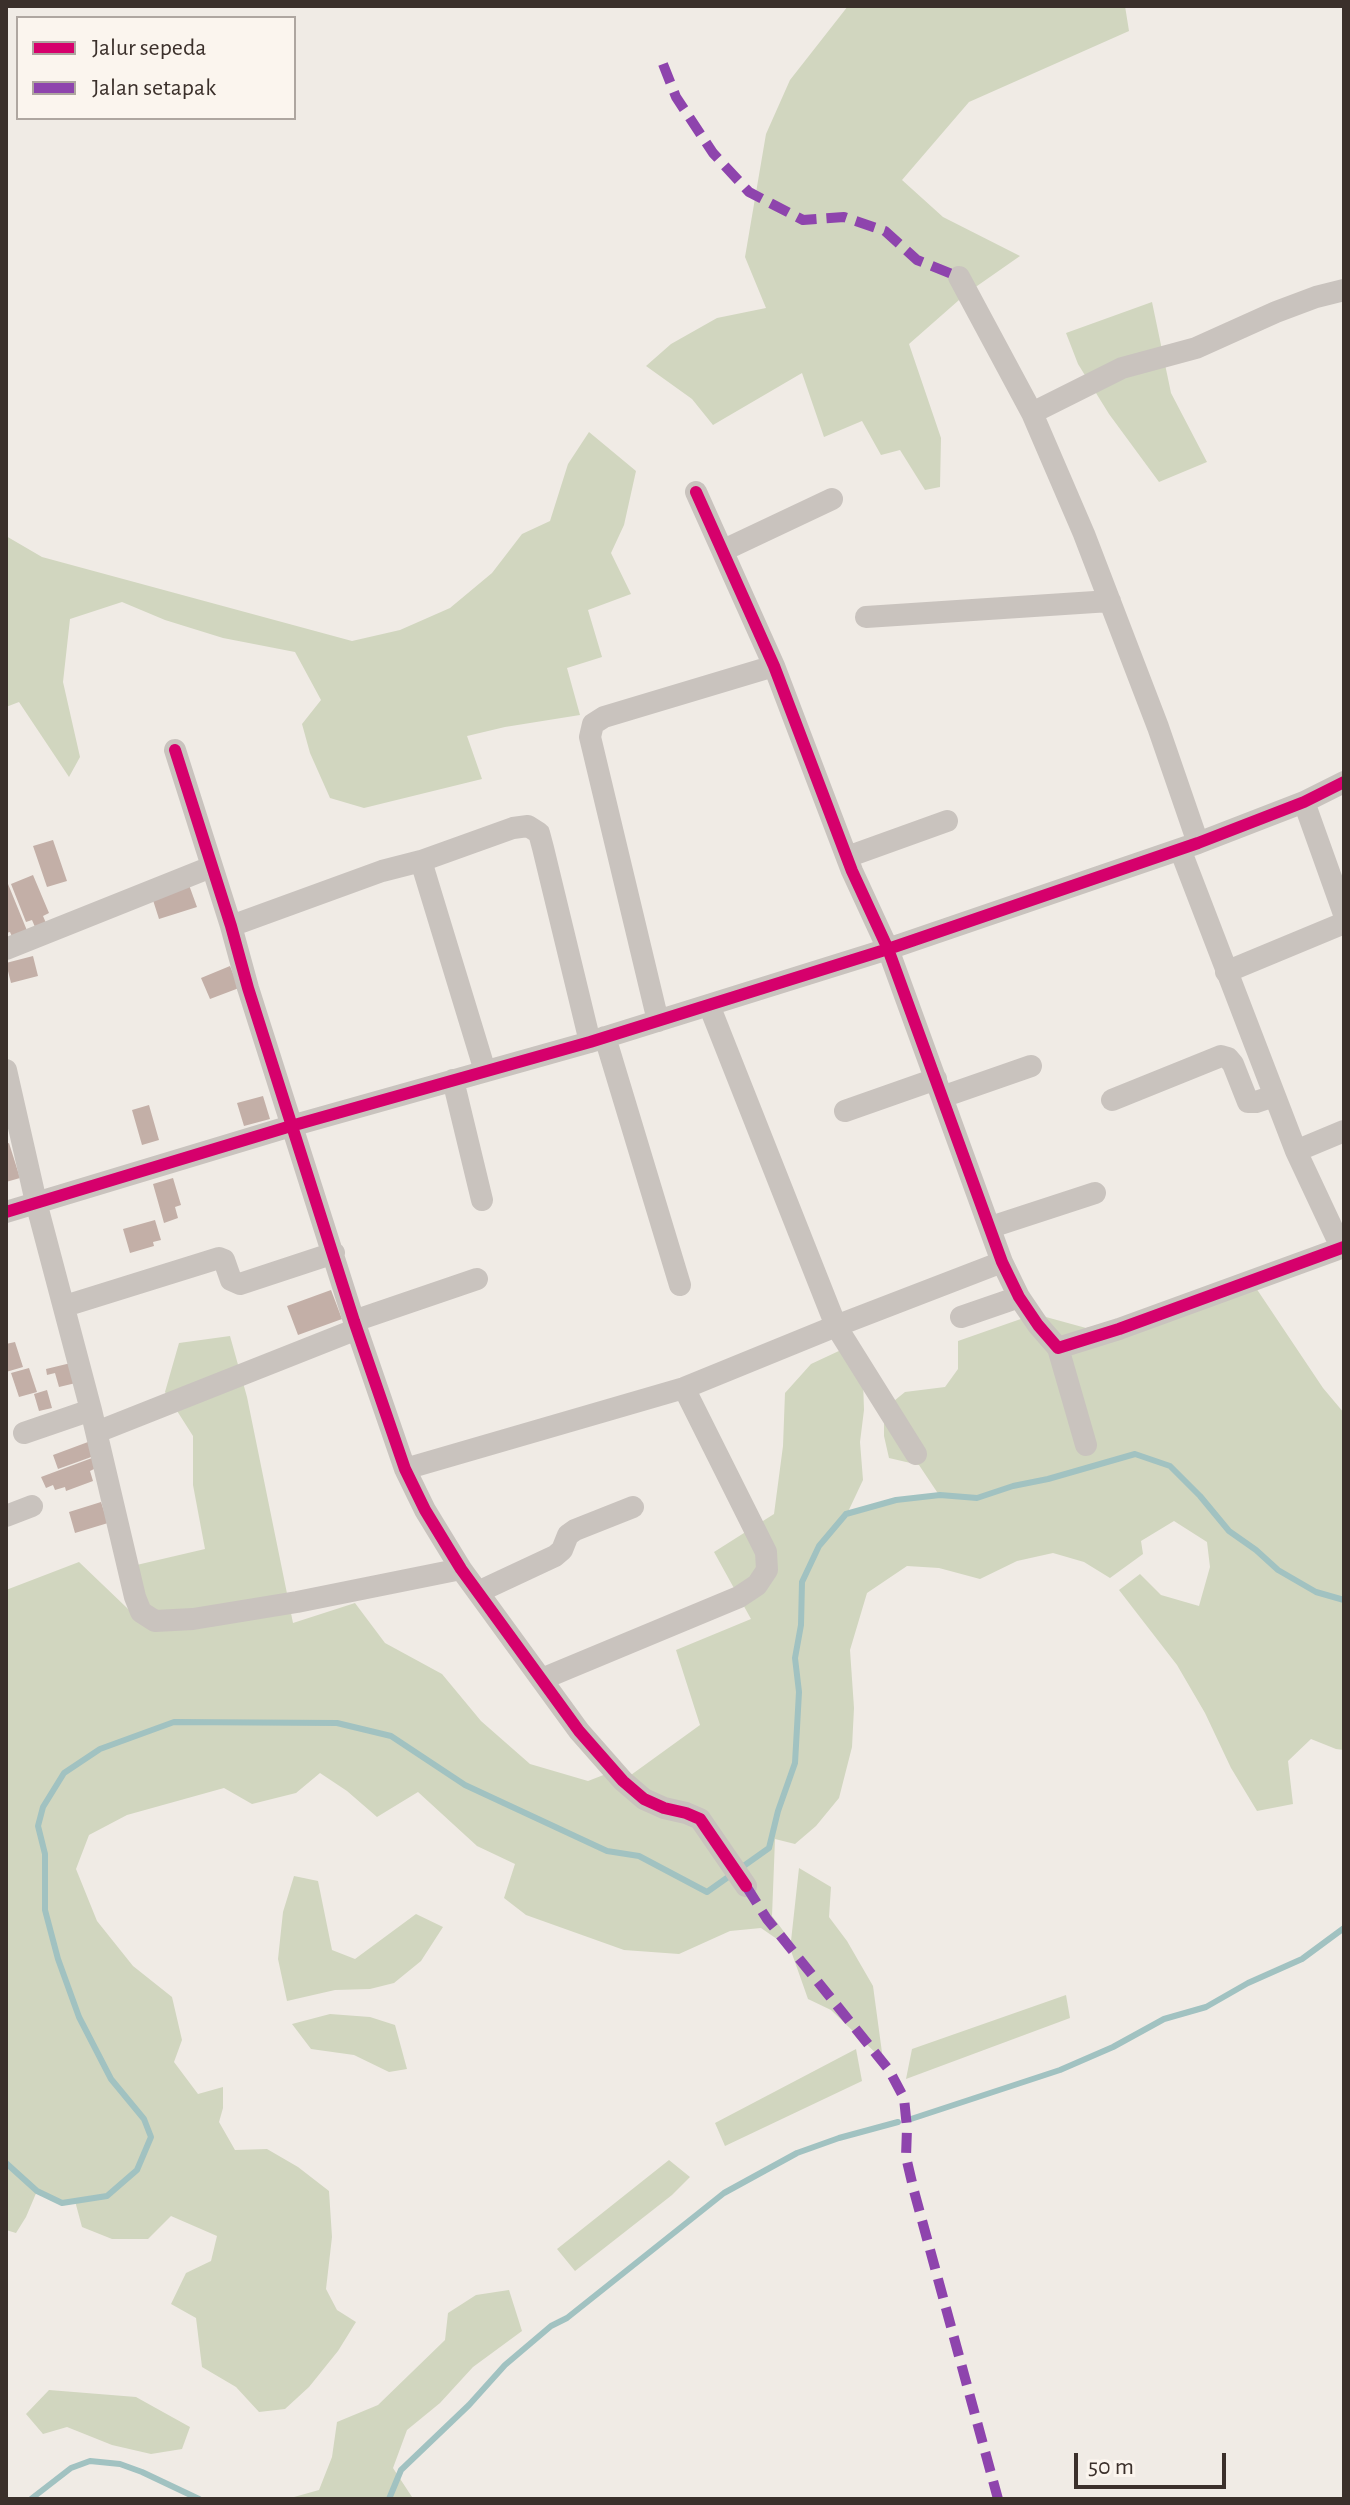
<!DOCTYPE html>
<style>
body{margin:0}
#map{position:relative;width:1350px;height:2505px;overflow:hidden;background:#f0ebe5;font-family:"Alegreya Sans",sans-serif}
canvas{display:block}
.frame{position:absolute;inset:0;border:8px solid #3b302b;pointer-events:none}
.legend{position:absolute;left:16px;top:16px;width:280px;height:104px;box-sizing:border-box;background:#fbf5ee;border:2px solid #aea6a0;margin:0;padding:10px 14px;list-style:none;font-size:24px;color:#3b302b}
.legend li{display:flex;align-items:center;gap:16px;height:40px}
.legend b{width:40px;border:2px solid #aea6a0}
.scale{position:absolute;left:1074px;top:2453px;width:152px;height:36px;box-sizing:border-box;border:4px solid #3b302b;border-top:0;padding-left:10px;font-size:24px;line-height:28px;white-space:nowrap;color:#3b302b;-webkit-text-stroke:6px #fbf5ee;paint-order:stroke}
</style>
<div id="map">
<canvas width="1350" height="2505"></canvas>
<div class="frame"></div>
<ul class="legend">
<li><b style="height:10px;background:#d6006c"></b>Jalur sepeda</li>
<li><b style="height:10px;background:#8e44ad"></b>Jalan setapak</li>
</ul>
<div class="scale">50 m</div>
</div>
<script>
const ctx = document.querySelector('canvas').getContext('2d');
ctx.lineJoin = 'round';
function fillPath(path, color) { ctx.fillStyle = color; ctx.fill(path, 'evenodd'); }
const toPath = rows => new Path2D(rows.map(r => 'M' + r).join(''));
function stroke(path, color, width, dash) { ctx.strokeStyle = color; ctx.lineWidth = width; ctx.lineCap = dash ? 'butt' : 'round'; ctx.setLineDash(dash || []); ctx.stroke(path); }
fillPath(toPath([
 [848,6,1125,6,1129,31,969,102,902,180,943,217,1020,256,967,293,909,344,941,438,940,487,925,490,900,450,881,455,862,421,824,437,802,373,713,425,692,399,646,366,671,344,717,318,766,308,745,257,766,134,790,80],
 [1152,302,1171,393,1207,462,1159,482,1109,414,1078,364,1066,333],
 [589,432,636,471,624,525,611,553,631,594,588,610,602,657,567,668,580,715,505,727,467,736,482,779,364,808,330,798,310,753,302,724,321,700,295,652,223,638,165,620,122,602,70,619,63,682,80,757,69,777,19,702,6,707,6,536,42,557,352,641,400,630,450,608,492,573,522,534,550,521,568,464],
 [1254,1285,1323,1388,1344,1413,1344,1750,1336,1749,1311,1739,1288,1761,1293,1804,1257,1811,1231,1768,1205,1713,1177,1665,1119,1590,1140,1574,1161,1595,1199,1606,1210,1567,1207,1542,1174,1521,1141,1541,1143,1554,1110,1578,1084,1562,1053,1553,1017,1561,980,1579,939,1568,907,1566,867,1593,850,1650,854,1708,852,1747,839,1798,816,1826,795,1844,775,1839,772,1916,791,1941,799,1868,831,1887,829,1917,847,1941,873,1986,883,2060,831,2010,808,1999,790,1948,761,1928,730,1931,679,1954,624,1950,526,1915,504,1898,515,1864,477,1846,418,1792,377,1817,347,1791,320,1773,296,1793,252,1804,224,1788,127,1815,89,1835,76,1869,97,1921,133,1966,172,1997,182,2040,174,2062,198,2094,223,2087,223,2108,219,2122,235,2150,267,2149,298,2167,329,2191,332,2237,326,2289,337,2310,356,2322,338,2351,309,2387,285,2409,259,2412,236,2387,202,2367,196,2318,171,2304,186,2273,211,2261,217,2236,171,2216,148,2239,112,2239,82,2227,75,2201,62,2203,37,2191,26,2217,16,2233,6,2230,6,1590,79,1562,149,1629,128,1567,205,1549,193,1485,193,1436,165,1392,179,1343,230,1336,247,1397,293,1623,355,1603,385,1643,442,1674,481,1721,530,1764,588,1781,619,1769,624,1780,700,1725,676,1650,751,1619,714,1552,774,1514,783,1446,785,1393,811,1364,856,1343,863,1380,864,1410,860,1442,863,1480,847,1514,896,1500,939,1495,919,1465,889,1458,884,1436,884,1409,905,1392,945,1387,958,1369,958,1341,1035,1314,1086,1328],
 [294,1876,318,1881,332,1950,355,1959,416,1914,443,1927,421,1961,394,1983,370,1989,335,1990,287,2001,278,1959,283,1912],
 [1066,1995,1070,2018,906,2079,912,2049],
 [330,2014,370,2017,395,2025,407,2069,389,2072,354,2055,311,2049,292,2024],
 [856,2049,862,2081,725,2146,715,2123],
 [669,2160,690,2177,672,2195,575,2271,557,2249],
 [509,2290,522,2331,473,2367,440,2403,407,2430,393,2468,412,2497,410,2499,287,2499,319,2490,332,2457,337,2422,378,2405,445,2340,448,2313,476,2295],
 [49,2390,136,2397,190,2427,182,2449,151,2454,112,2445,67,2427,43,2434,26,2414]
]), '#d1d6bf');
stroke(toPath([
 [911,2119,1060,2070,1113,2047,1164,2019,1206,2007,1248,1983,1302,1959,1344,1928],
 [6,2163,37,2191,62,2203,107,2196,137,2170,151,2137,144,2119,111,2079,79,2017,58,1959,45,1910,45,1854,38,1826,43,1807,64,1773,100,1749,174,1722,337,1723,391,1736,465,1785,607,1851,639,1856,707,1892,769,1848,778,1811,795,1763,799,1692,795,1658,801,1625,802,1582,819,1546,846,1514,896,1500,940,1495,977,1498,1013,1486,1048,1479,1135,1454,1170,1466,1200,1496,1229,1531,1256,1550,1278,1570,1316,1592,1344,1600],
 [31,2499,71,2468,90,2461,120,2464,142,2472,199,2499],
 [389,2499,401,2470,469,2405,505,2365,551,2326,567,2318,724,2193,797,2153,839,2138,898,2122]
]), '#a1c2c1', 6);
fillPath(toPath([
 [53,840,67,881,47,887,33,846],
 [33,875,49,913,43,916,46,923,35,927,32,920,26,922,11,884],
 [6,879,28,933,13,939,10,932,6,933],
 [189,885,197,907,159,919,152,897],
 [33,956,38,976,11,983,6,963],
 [230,966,239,988,210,999,201,978],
 [263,1096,270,1119,244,1126,237,1103],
 [149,1105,159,1140,142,1145,132,1110],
 [9,1143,20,1178,6,1182,6,1144],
 [173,1178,181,1205,175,1207,178,1218,164,1223,153,1184],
 [155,1220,161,1240,153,1242,154,1246,130,1253,123,1229],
 [331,1290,342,1319,298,1335,287,1306],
 [15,1342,23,1367,6,1372,6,1344],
 [75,1362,80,1382,59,1387,55,1373,47,1375,46,1369],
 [29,1368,37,1392,19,1397,11,1373],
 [47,1390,52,1408,39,1411,34,1394],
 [88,1442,94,1456,58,1469,53,1455],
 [92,1458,96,1468,90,1471,93,1481,66,1491,65,1487,55,1490,53,1485,46,1488,41,1477],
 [101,1502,108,1523,75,1533,69,1512]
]), '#c3afa7');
stroke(toPath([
 [959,277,1032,413,1084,534,1158,727,1198,843],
 [1032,413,1122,368,1196,348,1276,312,1316,297,1344,290],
 [696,492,774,666,852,871,888,949,1002,1262,1019,1297,1038,1325,1058,1348,1119,1329,1344,1247],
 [724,550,832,499],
 [866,617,1110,601],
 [175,750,231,926,248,988,354,1321,405,1469,425,1510,461,1569,579,1731,623,1781,644,1799,664,1808,686,1813,700,1819,746,1886],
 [1304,802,1344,914],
 [1180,849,1296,1151,1341,1247],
 [847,857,947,821],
 [421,861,485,1071],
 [231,926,382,871,421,861,513,828,528,826,539,833,543,848,590,1042],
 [6,949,211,867],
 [1226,972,1344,923],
 [709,1005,836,1326,916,1454],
 [658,1021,590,737,593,724,604,717,774,666],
 [605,1037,680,1285],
 [6,1070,36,1202,91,1410,135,1597,141,1612,155,1621,193,1619,297,1602,461,1569],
 [453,1080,482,1200],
 [942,1097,1031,1066],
 [1112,1100,1221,1056,1228,1058,1233,1064,1248,1102,1256,1102,1274,1096],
 [845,1111,936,1079],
 [1296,1151,1344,1131],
 [6,1212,291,1126,590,1042,888,949,1198,843,1304,802,1344,782],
 [991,1227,1095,1193],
 [65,1306,219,1258,224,1260,231,1280,240,1284,334,1253],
 [961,1317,1019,1297],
 [354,1321,477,1279],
 [1058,1348,1086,1445],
 [97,1432,357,1329],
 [24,1433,91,1410],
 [405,1469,684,1388,836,1326,1002,1262],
 [6,1516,32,1506],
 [478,1592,555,1556,562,1550,568,1535,575,1530,633,1507],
 [542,1679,739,1597,757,1585,767,1570,766,1552,684,1388]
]), '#c9c3be', 22);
stroke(toPath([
 [663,64,676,97,713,153,749,192,803,220,844,217,885,231,917,260,959,277],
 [746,1886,767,1919,889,2070,904,2098,907,2128,906,2157,914,2191,998,2499]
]), '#8e44ad', 10, [20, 10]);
stroke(toPath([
 [696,492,774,666,852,871,888,949,1002,1262,1019,1297,1038,1325,1058,1348,1119,1329,1344,1247],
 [175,750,231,926,248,988,354,1321,405,1469,425,1510,461,1569,579,1731,623,1781,644,1799,664,1808,686,1813,700,1819,746,1886],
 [6,1212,291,1126,590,1042,888,949,1198,843,1304,802,1344,782]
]), '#d6006c', 12);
</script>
